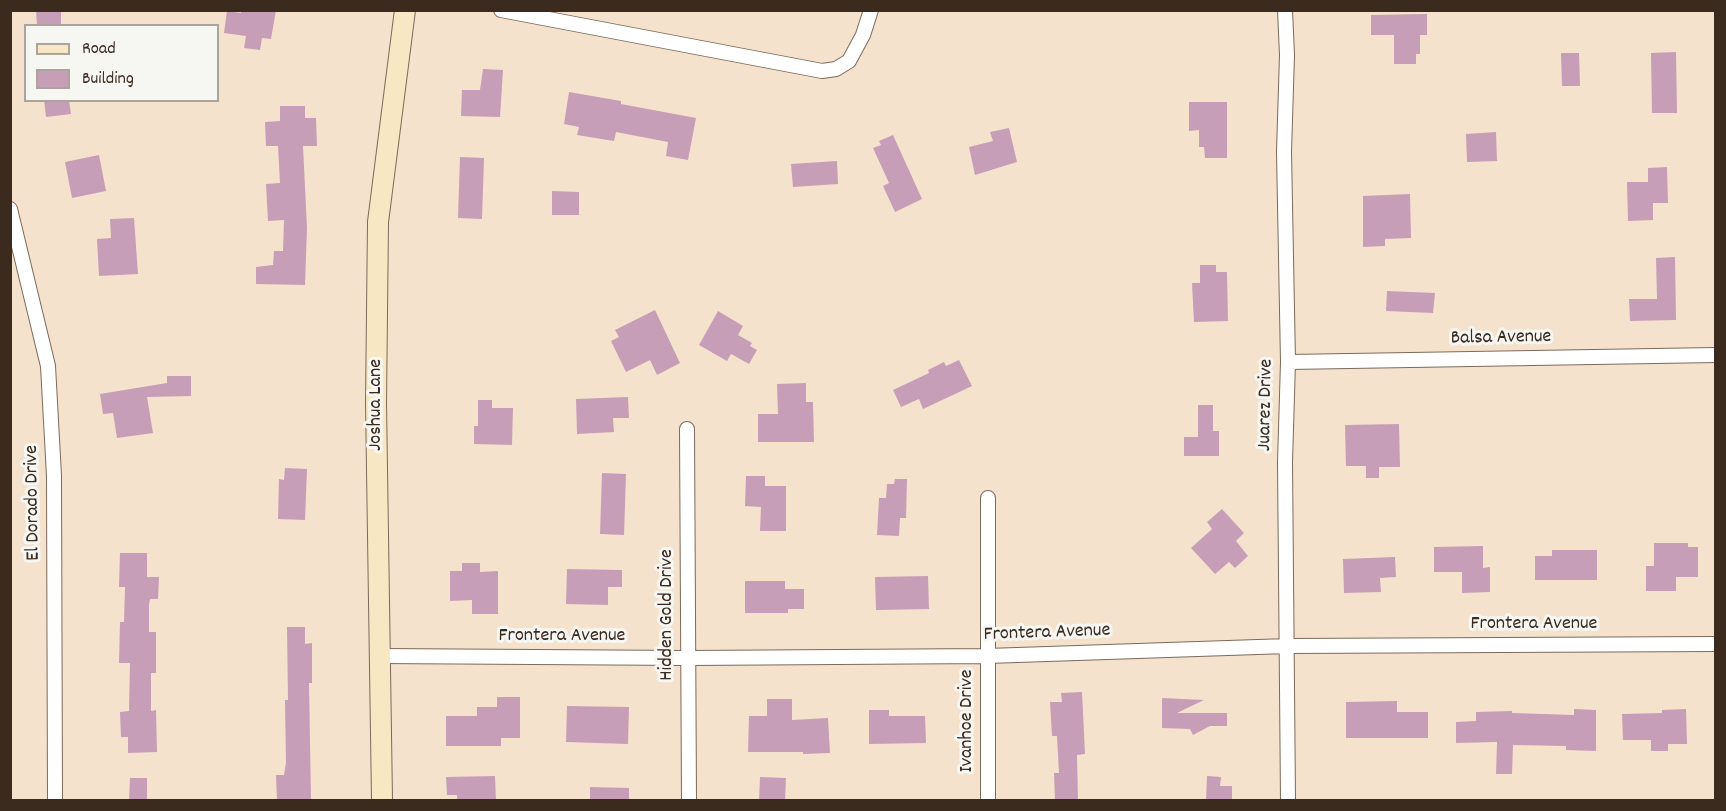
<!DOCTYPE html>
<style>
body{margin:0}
#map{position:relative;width:1726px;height:811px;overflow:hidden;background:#f5e2cc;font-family:Dekko,sans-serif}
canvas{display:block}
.frame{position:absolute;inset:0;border:12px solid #3b2a1e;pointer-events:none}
.legend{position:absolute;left:24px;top:24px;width:195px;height:78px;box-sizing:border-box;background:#f6f6f2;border:2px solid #aba49d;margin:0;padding:8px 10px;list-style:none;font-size:18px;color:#3b2a1e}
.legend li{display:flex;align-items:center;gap:12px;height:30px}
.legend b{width:30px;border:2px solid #aba49d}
</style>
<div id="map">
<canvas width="1726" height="811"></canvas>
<div class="frame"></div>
<ul class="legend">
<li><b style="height:8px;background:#f7e8c3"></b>Road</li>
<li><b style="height:16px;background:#c79eb8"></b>Building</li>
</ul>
</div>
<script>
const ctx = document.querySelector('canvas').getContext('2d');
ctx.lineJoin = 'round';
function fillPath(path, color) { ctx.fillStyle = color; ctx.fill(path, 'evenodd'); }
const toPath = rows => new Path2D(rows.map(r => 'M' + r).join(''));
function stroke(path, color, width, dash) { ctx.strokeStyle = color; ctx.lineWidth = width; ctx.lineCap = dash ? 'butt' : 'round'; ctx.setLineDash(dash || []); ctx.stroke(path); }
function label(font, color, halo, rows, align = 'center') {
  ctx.font = font + ' Dekko,sans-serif'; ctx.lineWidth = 6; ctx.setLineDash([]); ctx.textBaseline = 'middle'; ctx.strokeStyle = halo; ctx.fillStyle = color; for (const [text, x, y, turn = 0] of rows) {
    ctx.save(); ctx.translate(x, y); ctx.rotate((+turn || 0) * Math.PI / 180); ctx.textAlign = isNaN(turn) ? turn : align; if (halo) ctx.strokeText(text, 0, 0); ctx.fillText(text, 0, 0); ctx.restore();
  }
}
fillPath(toPath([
 [36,10,61,10,61,26,37,26],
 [241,10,276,10,271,39,262,38,260,50,244,48,246,36,224,33,227,11,241,13],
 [1427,14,1427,35,1420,35,1420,54,1416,54,1416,64,1394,64,1394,35,1371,35,1371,15],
 [1676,52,1677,113,1652,113,1651,53],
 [1561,53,1579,53,1580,86,1562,86],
 [483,69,503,70,500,117,461,116,462,90,480,90],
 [569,92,621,101,621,104,696,118,688,160,666,156,668,142,616,132,614,141,577,135,579,127,564,124],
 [44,100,69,100,71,114,46,117],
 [1189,102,1227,102,1227,158,1205,158,1204,147,1199,147,1199,130,1189,131],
 [280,106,305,106,305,118,316,118,317,146,303,146,307,228,305,285,256,284,256,267,273,265,274,251,283,251,284,220,268,221,266,184,280,183,278,146,266,146,265,122,280,121],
 [1009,128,1017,162,975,175,969,147,993,141,990,132],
 [1496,132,1497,161,1467,162,1466,134],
 [893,135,922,199,895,212,883,186,889,183,873,148,881,145,879,141],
 [99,155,106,191,72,198,65,162],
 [460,157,484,158,482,219,458,218],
 [837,161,838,184,793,187,791,164],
 [1667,167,1668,203,1653,203,1653,220,1628,221,1627,182,1648,182,1648,168],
 [552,191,579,192,579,215,552,215],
 [1410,194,1411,238,1385,239,1385,246,1363,247,1363,196],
 [134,218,138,274,99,276,97,239,111,238,110,219],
 [1675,257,1676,320,1630,321,1629,299,1657,299,1656,258],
 [1200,265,1216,265,1216,272,1227,272,1228,321,1194,322,1192,283,1200,283],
 [1387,291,1435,293,1433,313,1386,311],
 [655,310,680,363,657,375,650,360,626,372,611,341,619,337,615,330],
 [718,311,743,326,738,335,752,343,750,346,757,350,749,364,731,354,727,361,699,345],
 [959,360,972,386,923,409,919,399,901,407,893,390,929,373,928,370,944,362,946,366],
 [167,376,191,376,191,396,147,397,153,433,117,438,113,413,103,414,100,394,167,383],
 [806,383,806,402,813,402,814,442,758,442,758,414,778,414,777,384],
 [628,397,629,418,613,418,614,432,577,434,576,399],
 [478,400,492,400,492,408,513,408,512,445,474,444,474,426,478,426],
 [1198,405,1213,405,1213,431,1219,431,1219,456,1184,456,1184,437,1198,437],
 [1399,424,1400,467,1379,467,1379,478,1366,478,1366,466,1346,466,1345,425],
 [285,468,307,469,305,520,278,519,279,479,284,480],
 [602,473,626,474,624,535,600,534],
 [746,476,765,476,765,486,786,486,786,531,760,531,761,507,745,506],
 [895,479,907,479,906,518,900,518,899,536,877,535,879,498,886,498,887,484,894,484],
 [1222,509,1244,533,1236,541,1248,556,1235,568,1229,562,1215,574,1191,548,1212,529,1207,522],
 [1654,543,1688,543,1688,547,1698,547,1698,577,1676,577,1676,591,1646,591,1646,566,1654,566],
 [1483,546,1483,568,1490,567,1490,592,1462,593,1462,572,1434,572,1434,547],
 [1552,550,1597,550,1597,580,1535,580,1535,556,1552,556],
 [120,553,147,553,147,577,159,577,158,599,150,599,149,605,149,632,156,632,156,673,151,673,151,711,156,710,157,752,128,753,128,737,121,737,120,712,129,711,130,663,119,663,120,622,124,622,125,587,119,587],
 [1395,557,1396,577,1380,578,1381,592,1344,593,1343,559],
 [462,563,480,563,480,572,498,571,498,614,472,614,472,600,450,601,450,571,462,571],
 [567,569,622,570,622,587,608,587,608,605,566,604],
 [928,576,929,609,876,610,875,577],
 [745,581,785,581,785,589,804,589,804,609,788,609,788,613,745,613],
 [287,627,305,627,305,644,312,643,312,683,309,683,311,801,277,801,276,775,284,775,286,763,285,700,288,700],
 [1082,692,1085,754,1077,755,1078,801,1055,801,1054,773,1059,773,1057,736,1052,736,1050,702,1062,702,1061,693],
 [497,697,520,697,520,738,501,738,501,746,446,746,446,716,477,716,477,707,497,707],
 [1162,698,1204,700,1177,713,1227,713,1227,726,1210,726,1193,735,1190,729,1162,728],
 [767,699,792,699,792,720,828,718,830,753,803,754,803,752,748,752,749,716,767,716],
 [1397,701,1397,712,1428,712,1428,738,1346,738,1346,702],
 [567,706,629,707,628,744,566,742],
 [1574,709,1596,710,1596,751,1566,750,1566,746,1513,745,1512,774,1496,774,1497,742,1456,743,1456,722,1476,721,1476,712,1512,711,1512,713,1574,715],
 [1686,709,1687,744,1668,744,1668,751,1651,751,1651,740,1623,740,1622,714,1662,713,1662,710],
 [869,710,889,710,889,716,925,716,926,743,869,744],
 [495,776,496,801,457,801,457,795,447,795,446,777],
 [1207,776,1221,777,1220,786,1232,786,1232,800,1206,801],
 [760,777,786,778,785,801,759,801],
 [130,778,147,778,147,801,129,801],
 [590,787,629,788,629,801,590,801]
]), '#c79eb8');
const street = toPath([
 [501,10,822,71,836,69,849,61,863,35,871,10],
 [1285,10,1287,55,1284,152,1288,362,1285,462,1288,800],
 [10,209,48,366,54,476,55,800],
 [1288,362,1716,355],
 [687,429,689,800],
 [988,498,988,800],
 [380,656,688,658,987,656,1288,646,1716,644]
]);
const secondary = toPath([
 [382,800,376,403,378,222,405,10]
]);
stroke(street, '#7c6a5b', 16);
stroke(secondary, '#7c6a5b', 22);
stroke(street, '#fff', 14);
stroke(secondary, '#f7e8c3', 20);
label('20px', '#3b2a1e', '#f6f6f2', [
 ["Balsa Avenue",1501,339,-1],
 ["Joshua Lane",377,405,-90],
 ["Juarez Drive",1267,405,-89],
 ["El Dorado Drive",34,503,-91],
 ["Hidden Gold Drive",668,615,-90],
 ["Frontera Avenue",1534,625],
 ["Frontera Avenue",1047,634,-2],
 ["Frontera Avenue",562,637],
 ["Ivanhoe Drive",968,721,-90]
]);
</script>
